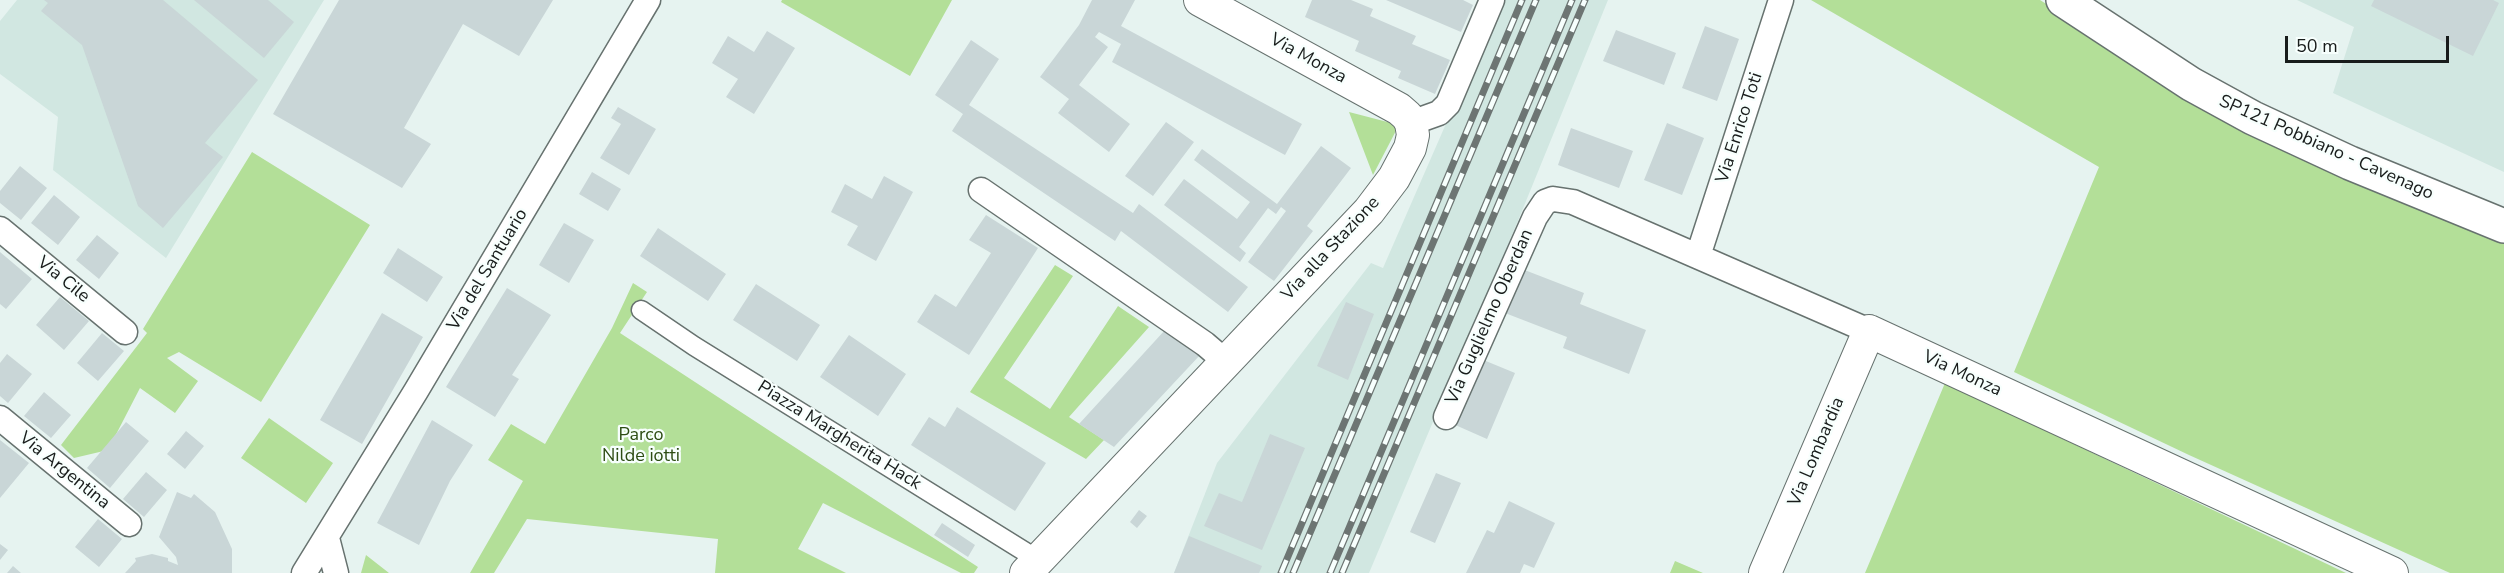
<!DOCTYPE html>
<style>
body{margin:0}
#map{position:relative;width:2504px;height:573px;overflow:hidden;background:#e6f3f0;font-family:"Nunito Sans",sans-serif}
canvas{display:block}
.scale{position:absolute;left:2285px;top:36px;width:164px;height:27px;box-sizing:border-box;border:3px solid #181c1b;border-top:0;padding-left:8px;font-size:18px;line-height:21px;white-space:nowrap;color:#181c1b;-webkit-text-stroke:4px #f7fffd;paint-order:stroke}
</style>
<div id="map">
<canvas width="2504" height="573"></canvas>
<div class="scale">50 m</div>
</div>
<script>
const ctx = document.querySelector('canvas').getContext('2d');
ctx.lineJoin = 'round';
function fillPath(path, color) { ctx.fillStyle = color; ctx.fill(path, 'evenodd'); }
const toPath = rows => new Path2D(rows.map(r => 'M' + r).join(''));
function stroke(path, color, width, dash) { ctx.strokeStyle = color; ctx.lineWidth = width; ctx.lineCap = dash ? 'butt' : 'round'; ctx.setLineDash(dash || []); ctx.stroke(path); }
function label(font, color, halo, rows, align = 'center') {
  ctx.font = font + ' "Nunito Sans",sans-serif'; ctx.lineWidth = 4.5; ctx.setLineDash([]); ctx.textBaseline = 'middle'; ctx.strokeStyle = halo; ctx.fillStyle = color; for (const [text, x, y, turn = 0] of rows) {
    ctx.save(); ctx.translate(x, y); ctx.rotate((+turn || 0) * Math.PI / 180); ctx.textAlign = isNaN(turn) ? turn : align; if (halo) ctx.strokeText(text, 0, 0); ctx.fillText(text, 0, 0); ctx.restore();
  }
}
fillPath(toPath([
 [17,0,324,0,166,258,53,170,58,117,0,74,0,21],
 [1500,0,1608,0,1515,228,1369,573,1174,573,1217,463,1371,263,1383,268],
 [2297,0,2504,0,2504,172,2333,93,2354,27]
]), '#d1e7e1');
fillPath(toPath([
 [782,0,952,0,910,76,781,2],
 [1811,0,2040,0,2190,96,2504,241,2504,573,2450,573,2189,455,2014,372,2099,167],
 [1349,112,1399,125,1373,175],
 [252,152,370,225,261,402,179,352,167,358,198,381,175,413,140,388,108,450,74,458,61,445,147,333,143,329],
 [1055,265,1073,276,1004,378,1050,409,1118,306,1149,327,1069,417,1104,440,1086,459,970,392],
 [633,283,647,292,620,333,978,567,974,573,961,573,823,503,798,549,846,573,715,573,718,539,527,519,494,573,470,573,523,481,488,460,511,424,545,444,612,328],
 [1945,383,2346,573,1865,573],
 [269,418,333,463,306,503,241,458],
 [366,555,389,573,361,573],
 [1675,561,1703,573,1670,573]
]), '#b3df98');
fillPath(toPath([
 [44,0,163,0,258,80,205,143,223,157,163,228,138,206,82,45,41,11,48,3],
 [194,0,268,0,294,22,264,58],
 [339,0,553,0,519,56,463,24,404,128,431,144,402,188,273,114],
 [1092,0,1135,0,1121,26,1302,124,1285,155,1112,62,1121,44,1099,32,1095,37,1108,47,1079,85,1130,124,1109,152,1058,113,1069,99,1040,77,1079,25],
 [1312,0,1351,0,1373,9,1370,16,1416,36,1412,44,1450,60,1435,94,1398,78,1401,71,1355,51,1359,41,1305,17],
 [1386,0,1463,0,1473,5,1461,32],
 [2374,0,2493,0,2499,3,2473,56,2371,6],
 [1705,26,1739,39,1717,101,1682,88],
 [1616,30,1676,53,1664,85,1603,61],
 [767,31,795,48,754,114,726,97,738,79,712,63,728,36,754,52],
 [971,40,999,59,969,105,1133,213,1139,204,1248,287,1228,312,1121,231,1115,241,952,131,963,114,935,95],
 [618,107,656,129,629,175,600,158,621,124,611,118],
 [1166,122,1194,142,1153,196,1125,176],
 [1667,123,1704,138,1682,195,1644,180],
 [1571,128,1633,151,1619,188,1558,165],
 [1321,146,1351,168,1307,226,1313,231,1274,281,1248,262,1286,211,1281,207,1276,214,1268,208,1239,247,1246,253,1240,262,1164,205,1184,179,1237,219,1250,202,1194,160,1202,149,1277,204],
 [20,166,47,188,21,220,0,203,0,191],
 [592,172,621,189,608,211,579,194],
 [884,176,913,192,876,261,847,245,858,226,831,212,845,184,872,199],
 [54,195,80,217,58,245,31,223],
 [986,215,1038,248,969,355,917,322,935,294,956,307,991,253,969,240],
 [564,223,594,240,569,283,539,265],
 [658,228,726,274,708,301,640,256],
 [97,235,119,253,99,279,76,260],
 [398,248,443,277,427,302,383,273],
 [0,252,32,279,6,309,0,304],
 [1522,269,1584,293,1580,304,1646,330,1629,374,1563,348,1567,337,1505,313],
 [756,284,820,325,797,361,733,320],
 [507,288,551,315,512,375,519,379,495,417,446,387],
 [60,297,89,321,64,350,36,325],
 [1346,302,1374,314,1348,380,1317,366],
 [382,313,423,337,362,444,320,420],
 [1165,330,1201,354,1114,447,1079,424],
 [102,333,124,351,98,381,77,363],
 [849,335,906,374,878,416,820,377],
 [7,354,32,374,8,403,0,396,0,363],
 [1481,359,1515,373,1487,439,1453,424],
 [44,392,71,415,51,438,24,416],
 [957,407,1046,463,1015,511,911,445,929,417,945,427],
 [432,420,473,445,450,481,419,545,377,523],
 [126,422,149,441,110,488,87,468],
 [186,431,204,446,185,469,167,454],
 [1270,434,1305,448,1262,550,1204,526,1219,493,1242,502],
 [0,440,29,463,0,498],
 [146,472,167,490,144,517,123,499],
 [1436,473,1461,483,1435,543,1410,532],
 [177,492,191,498,194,494,215,512,232,549,232,573,125,573,136,561,135,558,152,554,168,558,168,561,178,565,176,557,159,537],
 [1509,501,1555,523,1534,568,1524,564,1520,573,1466,573,1487,530,1494,533],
 [1139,510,1147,516,1137,528,1130,522],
 [98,519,122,539,99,567,75,547],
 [942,523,975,545,968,557,934,535],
 [1189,536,1262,566,1259,573,1174,573],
 [0,544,8,550,0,560],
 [13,566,21,573,7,573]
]), '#c9d6d7');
const pedestrian = toPath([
 [641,310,694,346,1027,553,1036,562]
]);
const minor = toPath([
 [1411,123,1439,113,1448,104,1492,0],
 [981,190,1205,344,1226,362],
 [0,229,125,332],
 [1698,256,1781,0],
 [1446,417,1535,217,1545,202,1553,199,1573,202,1869,331],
 [0,418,129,524],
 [327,538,336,573],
 [304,573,416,391,648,0]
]);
const tertiary = toPath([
 [1026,573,1369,211,1394,178,1410,148,1413,135,1411,123,1407,116,1399,109,1200,0],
 [1765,573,1869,331,2392,573]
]);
const secondary = toPath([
 [2063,0,2191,84,2253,118,2350,163,2504,226]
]);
stroke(pedestrian, '#67726f', 21);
stroke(minor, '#67726f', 27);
stroke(tertiary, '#67726f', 34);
stroke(secondary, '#67726f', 36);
stroke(pedestrian, '#fff', 18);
stroke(minor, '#fff', 24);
stroke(tertiary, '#fff', 32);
stroke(secondary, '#fff', 33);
const rail = toPath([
 [1281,573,1522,0],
 [1293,573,1536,0],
 [1330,573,1572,0],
 [1342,573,1585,0]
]);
stroke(rail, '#6d7573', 7);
stroke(rail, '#f7fffd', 4.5, [14]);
label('18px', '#181c1b', '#f7fffd', [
 ["Via Monza",1308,59,29],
 ["Via Enrico Toti",1740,128,-72],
 ["SP121 Pobbiano - Cavenago",2326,148,24],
 ["Via alla Stazione",1331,249,-47],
 ["Via del Santuario",488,270,-59],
 ["Via Cile",63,280,39],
 ["Via Guglielmo Oberdan",1490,317,-66],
 ["Via Monza",1962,374,25],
 ["Piazza Margherita Hack",839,436,32],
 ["Via Lombardia",1817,452,-67],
 ["Via Argentina",64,471,39]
]);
label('18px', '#2d4d13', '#f7fffd', [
 ["Parco",641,436],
 ["Nilde iotti",641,457]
]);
</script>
